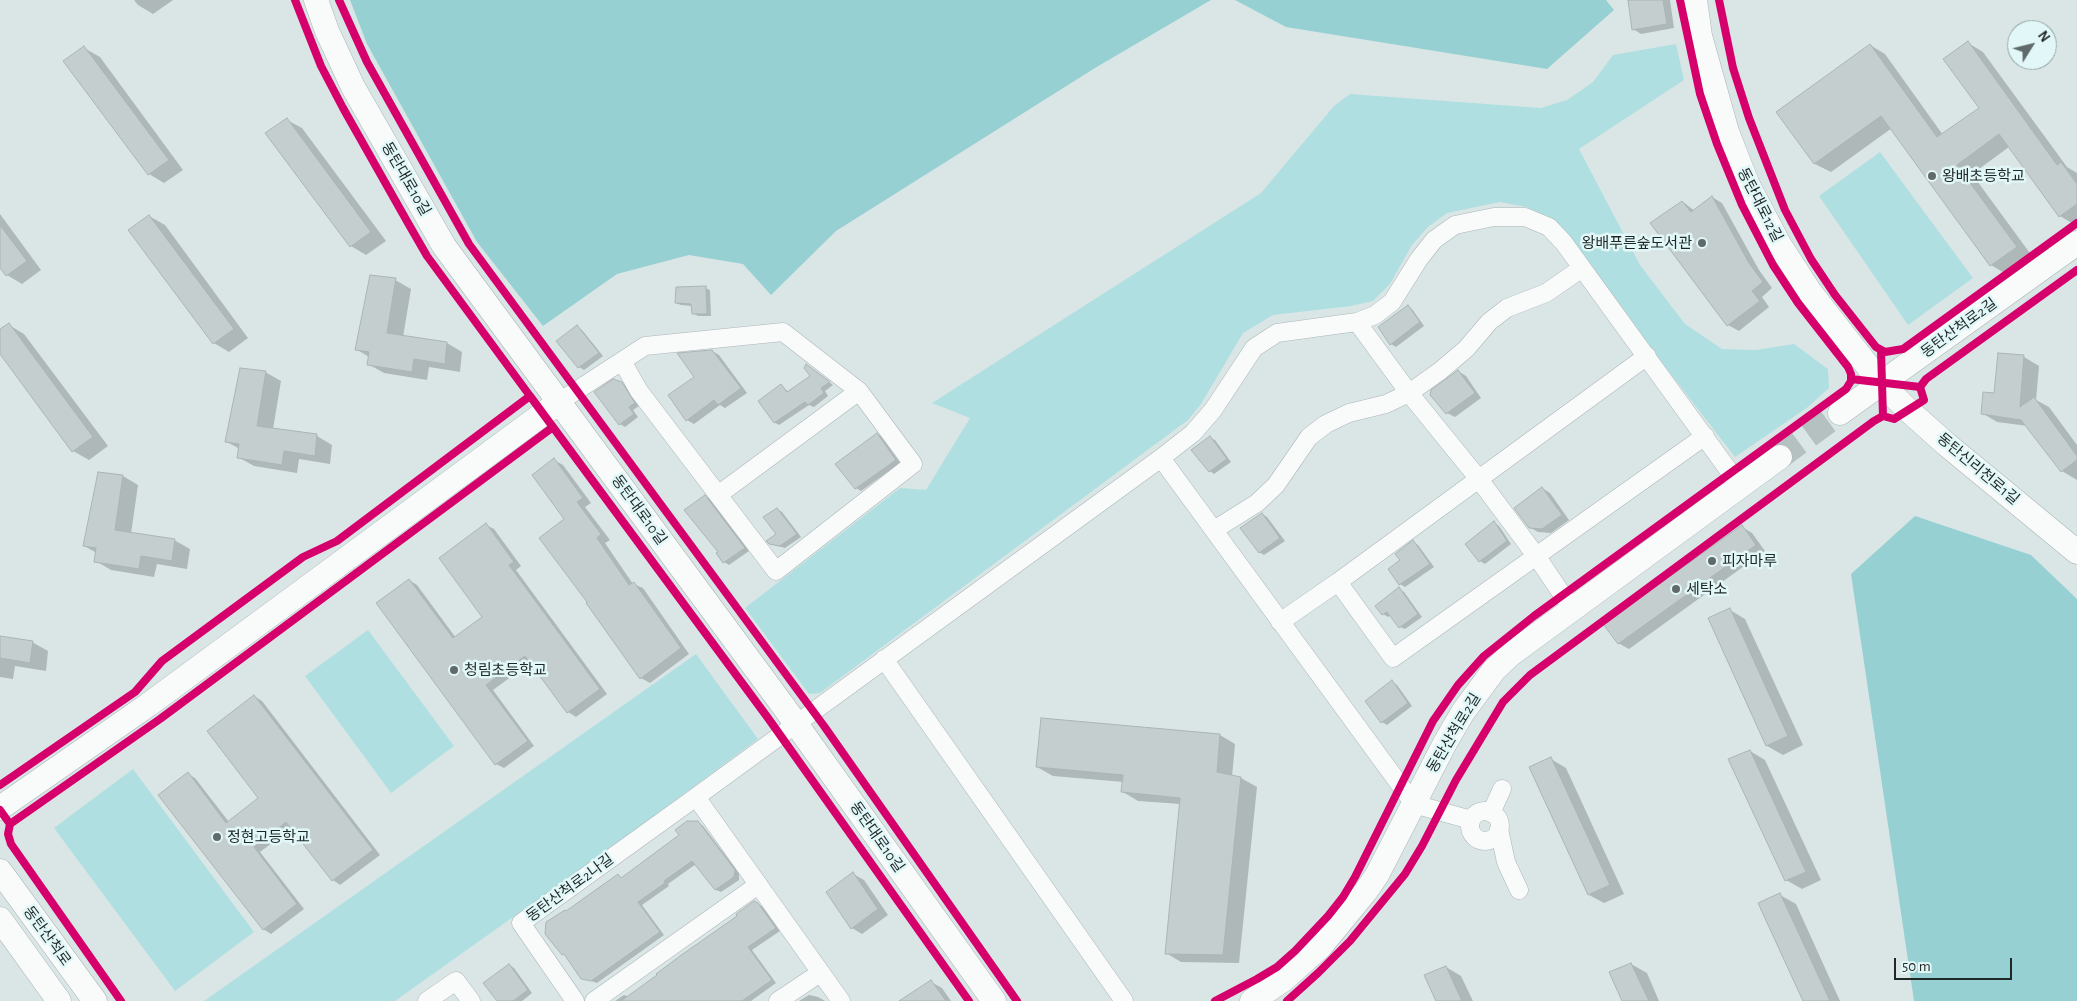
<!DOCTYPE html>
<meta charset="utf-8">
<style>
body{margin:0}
#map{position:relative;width:2077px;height:1001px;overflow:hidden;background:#dae6e6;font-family:"Alegreya Sans",sans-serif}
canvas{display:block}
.north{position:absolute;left:2007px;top:20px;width:50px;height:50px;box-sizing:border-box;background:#e2f7f8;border:1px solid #94a4a4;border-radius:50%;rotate:54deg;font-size:14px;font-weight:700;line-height:20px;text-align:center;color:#1f2727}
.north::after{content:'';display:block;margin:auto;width:18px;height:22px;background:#606a6a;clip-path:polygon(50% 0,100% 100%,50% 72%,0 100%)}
.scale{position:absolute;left:1894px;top:958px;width:118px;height:22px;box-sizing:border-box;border:2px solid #1f2727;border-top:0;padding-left:6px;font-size:15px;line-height:18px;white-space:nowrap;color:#1f2727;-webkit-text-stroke:4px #e2f7f8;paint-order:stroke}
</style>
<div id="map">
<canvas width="2077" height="1001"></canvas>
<div class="north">N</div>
<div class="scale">50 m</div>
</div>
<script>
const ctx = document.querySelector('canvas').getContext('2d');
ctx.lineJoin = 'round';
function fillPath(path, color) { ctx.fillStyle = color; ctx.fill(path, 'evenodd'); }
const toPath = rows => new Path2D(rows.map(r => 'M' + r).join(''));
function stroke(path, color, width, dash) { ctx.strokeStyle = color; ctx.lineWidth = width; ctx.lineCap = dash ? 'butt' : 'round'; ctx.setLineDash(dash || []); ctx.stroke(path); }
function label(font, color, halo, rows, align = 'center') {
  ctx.font = font + ' "Alegreya Sans","Noto Sans KR",sans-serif'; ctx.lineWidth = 5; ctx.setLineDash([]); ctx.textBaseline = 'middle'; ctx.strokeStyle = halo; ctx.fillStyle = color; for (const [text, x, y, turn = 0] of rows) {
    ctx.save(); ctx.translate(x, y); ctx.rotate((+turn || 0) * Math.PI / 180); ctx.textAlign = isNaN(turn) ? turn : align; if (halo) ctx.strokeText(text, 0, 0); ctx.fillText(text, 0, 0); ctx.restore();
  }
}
fillPath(toPath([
 [1676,44,1684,80,1579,149,1640,265,1685,324,1722,349,1756,350,1794,344,1828,369,1829,388,1808,407,1735,457,1551,219,1526,207,1500,202,1447,213,1428,227,1412,245,1390,284,1373,301,1351,306,1273,315,1243,333,1201,404,1188,420,820,693,809,694,745,608,900,488,926,490,970,418,932,403,1261,193,1334,106,1350,94,1541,108,1567,100,1593,82,1613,55],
 [1880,152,1973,278,1908,325,1819,196],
 [368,630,454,746,391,793,305,676],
 [696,654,758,739,627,836,395,1001,204,1001],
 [133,769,254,932,175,991,54,828]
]), '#b0dfe1');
fillPath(toPath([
 [350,0,1211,0,1095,68,836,231,771,295,743,264,689,255,617,274,543,326,477,242,367,44],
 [1235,0,1606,0,1614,10,1547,69,1286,27],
 [1915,516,2031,555,2077,599,2077,1001,1914,1001,1851,574]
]), '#97d0d3');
fillPath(toPath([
 [134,0,173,0,153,14,138,5],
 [1629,0,1670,0,1674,28,1641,34,1633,29],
 [1968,43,1983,52,2067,167,2077,173,2077,224,2075,225,2060,216,2009,147,1972,174,2032,256,2006,274,1991,265,1892,128,1831,172,1815,164,1778,112,1870,45,1885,54,1943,135,1980,108],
 [84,48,100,57,183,170,164,183,149,174],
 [287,120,302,128,386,241,366,255,351,246],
 [1712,197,1722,203,1759,270,1772,288,1762,297,1769,307,1739,331,1728,325,1683,202,1695,211],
 [0,214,41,270,22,284,7,275,0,266],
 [149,216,165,225,248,338,229,352,214,343],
 [395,280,411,289,403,337,447,343,462,352,460,372,429,367,427,380,384,373,368,364,369,357,356,349],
 [705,288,710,290,711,316,698,316,693,313,692,306,681,305,676,303],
 [1408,306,1412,309,1424,326,1396,347,1391,344],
 [9,325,24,334,108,446,89,460,73,451,0,352,0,331],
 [577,327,582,330,603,356,584,370,579,367],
 [712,351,719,355,747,393,725,408,720,405,694,424,687,420,695,377],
 [2024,357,2039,366,2036,400,2049,407,2077,445,2077,480,2062,471,2028,426,1997,422,1982,413],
 [807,365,833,385,825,391,828,396,814,407,809,405,779,425,774,422,781,386,789,392,811,377],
 [1458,371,1466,376,1481,398,1455,417,1447,413],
 [265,372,281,381,273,429,317,436,332,445,330,464,299,459,297,473,254,466,238,457,240,449,227,442],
 [621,383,626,386,639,406,633,410,638,417,625,427,620,424,596,392],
 [877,434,882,437,900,463,861,491,856,488],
 [1210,438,1215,440,1231,462,1214,474,1210,471],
 [554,460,563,465,591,503,585,507,610,540,605,543,633,584,643,588,689,654,650,683,641,678,566,519],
 [123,476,138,485,131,534,174,540,190,549,187,569,157,564,154,577,111,570,96,561,97,553,84,546],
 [1542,488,1550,493,1569,520,1551,533,1538,532,1529,527],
 [705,496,710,499,749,551,729,565,724,562],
 [777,509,782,512,801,537,785,548,770,544,778,534],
 [1262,514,1267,517,1285,541,1264,555,1259,552],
 [1494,523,1499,526,1511,544,1485,564,1480,561,1467,544],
 [486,525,494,529,521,566,516,570,607,694,576,717,568,712,531,662,493,690,534,746,504,768,496,764,409,580,417,585,456,638,484,617],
 [1742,527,1752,533,1765,551,1629,649,1618,643],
 [1413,542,1418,545,1434,567,1405,587,1400,584,1402,560],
 [1399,589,1404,592,1422,617,1405,629,1400,627,1391,615,1388,617,1383,614],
 [1730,610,1745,619,1803,745,1783,755,1767,746,1709,618],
 [0,637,32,642,48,651,46,671,15,666,13,679,0,677],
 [1392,682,1397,685,1412,706,1387,725,1382,722,1367,701],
 [254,696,262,701,380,855,340,885,333,880,292,828,260,852,304,909,271,934,263,929,188,774,195,778,229,822,260,798],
 [1220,735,1235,744,1232,777,1241,778,1257,787,1239,963,1181,962,1166,953,1181,804,1138,801,1123,792,1124,782,1053,776,1037,767],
 [1750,751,1765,760,1821,880,1802,889,1786,880],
 [1551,759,1566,768,1624,894,1604,903,1589,895],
 [698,822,703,826,739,873,739,880,721,892,716,890,696,864,668,884,669,886,642,905,664,935,597,983,582,978,568,957,563,954,567,912,618,876,623,878],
 [853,874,864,880,888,915,862,934,852,928],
 [1780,895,1796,904,1840,1001,1805,1001],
 [758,904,763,907,780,931,752,950,776,983,751,1001,615,1001,624,995,629,997],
 [1631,964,1647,973,1659,1001,1624,1001],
 [509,965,514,968,532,993,522,1001,498,1001],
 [1446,967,1461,976,1473,1001,1438,1001],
 [931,982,942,988,951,1001,912,1001],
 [809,995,818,997,825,1001,799,1001]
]), '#0003');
const building = toPath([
 [1628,0,1663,0,1667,24,1632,30,1628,0],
 [1968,41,2057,165,2061,162,2077,184,2077,204,2059,217,1999,134,1957,165,2017,247,1990,266,1881,116,1814,164,1776,112,1870,44,1937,137,1979,108,1943,59,1968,41],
 [84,46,169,160,148,175,63,61,84,46],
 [287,118,371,232,350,247,265,133,287,118],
 [1712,196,1749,263,1763,282,1752,291,1760,301,1727,326,1650,223,1682,201,1691,212,1712,196],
 [149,215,234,329,213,344,128,230,149,215],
 [0,225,27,261,6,276,0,268,0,225],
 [370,275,396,278,387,333,447,342,445,364,414,359,412,372,367,365,369,352,355,350,370,275],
 [706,286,707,314,692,314,691,304,675,303,676,287,706,286],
 [1408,305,1420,322,1390,345,1378,327,1408,305],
 [9,323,93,437,72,452,0,354,0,329,9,323],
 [577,325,599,353,578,368,556,341,577,325],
 [712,350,741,388,718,405,714,400,686,421,668,395,694,377,677,353,712,350],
 [1998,353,2024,355,2020,407,2034,397,2077,456,2077,460,2061,472,2021,420,1981,414,1983,392,1994,393,1998,353],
 [806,364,830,382,821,388,824,393,808,405,805,402,774,423,758,401,781,384,787,392,810,376,804,368,806,364],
 [240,368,266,371,257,426,317,434,315,456,284,451,282,465,237,458,239,444,225,442,240,368],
 [1458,370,1475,393,1446,414,1430,395,1431,390,1458,370],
 [613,379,622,382,635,403,629,407,634,414,619,425,594,392,613,379],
 [877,433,896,460,855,489,835,464,877,433],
 [1210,436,1227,459,1209,472,1191,450,1210,436],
 [554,458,583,498,577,502,601,534,597,538,629,585,634,582,681,648,640,679,586,603,587,602,539,538,564,519,532,475,554,458],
 [98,472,123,475,115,530,175,539,172,561,141,556,139,569,94,562,96,548,83,546,98,472],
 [1542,487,1562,515,1542,529,1529,528,1514,508,1542,487],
 [705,495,745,548,723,563,716,553,718,552,684,510,705,495],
 [777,508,797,534,780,546,769,544,766,541,776,534,763,517,777,508],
 [1262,513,1280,538,1259,553,1240,528,1262,513],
 [1494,521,1507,541,1479,562,1465,544,1494,521],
 [486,523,514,562,509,565,600,689,567,713,525,656,486,685,528,741,495,765,376,603,409,579,453,638,482,617,439,558,486,523],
 [1742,525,1756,545,1618,644,1603,624,1742,525],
 [1413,540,1430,564,1399,585,1388,569,1400,560,1395,554,1413,540],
 [1399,587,1418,614,1399,628,1387,612,1382,615,1375,606,1399,587],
 [1730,608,1788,736,1766,746,1708,618,1730,608],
 [0,636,33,641,30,663,0,658,0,636],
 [1392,680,1408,703,1381,723,1365,701,1392,680],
 [254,695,373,850,332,881,286,822,254,847,297,904,263,930,158,795,188,772,226,823,258,798,207,731,254,695],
 [1041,718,1220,734,1217,772,1241,777,1223,955,1165,954,1180,798,1121,792,1123,775,1036,767,1041,718],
 [1750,750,1806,872,1785,881,1728,759,1750,750],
 [1551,757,1610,885,1588,895,1529,767,1551,757],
 [687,821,698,821,735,870,734,877,715,890,692,861,664,881,665,883,638,902,660,932,591,981,581,979,564,954,562,955,545,934,546,922,565,910,566,911,618,874,621,878,679,835,675,830,687,821],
 [853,872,878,909,851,929,826,892,853,872],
 [1780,893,1830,1001,1803,1001,1758,903,1780,893],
 [754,901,758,903,776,928,748,947,772,980,742,1001,621,1001,657,975,656,974,680,956,737,916,736,914,754,901],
 [1631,963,1649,1001,1622,1001,1609,972,1631,963],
 [509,964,528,990,513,1001,497,1001,483,983,509,964],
 [1446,966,1462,1001,1436,1001,1424,975,1446,966],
 [931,980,946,1001,899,1001,931,980]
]);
fillPath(building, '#c5cece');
stroke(building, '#abb4b4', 1);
stroke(toPath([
 [1780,457,1840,413]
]), '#b5c0c0', 24, [24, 12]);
const street = toPath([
 [1357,322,1375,315,1392,302,1419,259,1434,240,1455,225,1494,217,1525,217,1549,227,1564,243,1582,268],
 [559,402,622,361,645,346,783,332,859,391,913,464,776,571,639,391,622,361],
 [1161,458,1193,433,1213,410,1254,348,1277,333,1357,322,1409,393,1440,371,1466,349,1489,322,1507,308,1546,293,1582,268,1740,486],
 [718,495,859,391],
 [1214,530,1257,503,1276,485,1309,437,1326,424,1349,413,1386,404,1409,393,1478,478,1537,557,1572,609],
 [1338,582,1393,658,1705,436],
 [1280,622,1338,582,1647,356],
 [884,659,1124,1001],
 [696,797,841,1001],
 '1470 826a15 15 0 1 1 30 0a15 15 0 1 1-30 0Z',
 [1491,813,1502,789],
 [1499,829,1506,862,1519,890],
 [427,1001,456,981,471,1001],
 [575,1001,521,923,696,797,1161,458,1414,804,1471,820],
 [594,1001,758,885],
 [778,1001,820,973]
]);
const secondary = toPath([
 [316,0,327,31,353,87,444,246,784,707,994,1001],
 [1695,0,1700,36,1727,132,1747,183,1779,244,1810,292,1881,383,1908,410,1946,444,2077,552],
 [1840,413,2077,243],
 [0,808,148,705,559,402],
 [0,871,95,1001],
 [0,919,59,1001],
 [1252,1001,1283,980,1320,947,1366,891,1377,875,1445,743,1463,712,1494,670,1511,654,1780,457]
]);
stroke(street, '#acb5b6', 19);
stroke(secondary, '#acb5b6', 25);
stroke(street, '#f9fbfb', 18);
stroke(secondary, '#f9fbfb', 24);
stroke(toPath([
 [339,0,367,62,469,244,824,726,1017,1001],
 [1719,0,1733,68,1749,118,1785,210,1811,259,1835,295,1876,347,1885,352,1903,349,2077,223],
 [1881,350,1883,416],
 [1851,379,1920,387],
 [530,396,768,718,969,1001],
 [0,785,135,692,162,661,303,557,337,541,530,396,427,256,408,223,343,108,321,66,295,0],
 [0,810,10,824,8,834,11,844,121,1001],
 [10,824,160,719,553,427],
 [1215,1001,1257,979,1277,967,1295,951,1328,916,1343,897,1355,877,1433,721,1458,685,1484,656,1534,616,1846,389,1851,381,1851,374,1848,367,1798,303,1773,265,1742,205,1717,144,1700,94,1680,0],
 [1287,1001,1318,973,1350,941,1405,874,1422,846,1456,780,1503,702,1530,675,1874,421,1883,416,1894,419,1924,400,1920,387,1926,379,2077,270]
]), '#d6006c', 8);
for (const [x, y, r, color] of [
 [1932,176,5,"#606a6a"],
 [1702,243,5,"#606a6a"],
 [1712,561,5,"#606a6a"],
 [1676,589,5,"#606a6a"],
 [454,670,5,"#606a6a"],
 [217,837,5,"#606a6a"]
]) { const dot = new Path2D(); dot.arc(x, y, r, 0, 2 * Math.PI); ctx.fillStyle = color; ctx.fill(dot); stroke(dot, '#e2f7f8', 2); }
label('15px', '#1f2727', '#e2f7f8', [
 ["왕배초등학교",1942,176],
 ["왕배푸른숲도서관",1692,243,"right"],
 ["피자마루",1722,561],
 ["세탁소",1686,589],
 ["청림초등학교",464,670],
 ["정현고등학교",227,837]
], 'left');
label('15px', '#1f2727', '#e2f7f8', [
 ["동탄대로10길",406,179,60],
 ["동탄대로12길",1760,205,63],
 ["동탄산척로2길",1959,328,-36],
 ["동탄신리천로1길",1978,469,40],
 ["동탄대로10길",639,510,54],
 ["동탄산척로2길",1454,733,-59],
 ["동탄대로10길",877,837,55],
 ["동탄산척로2나길",570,888,-36],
 ["동탄산척로",47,936,54]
]);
</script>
